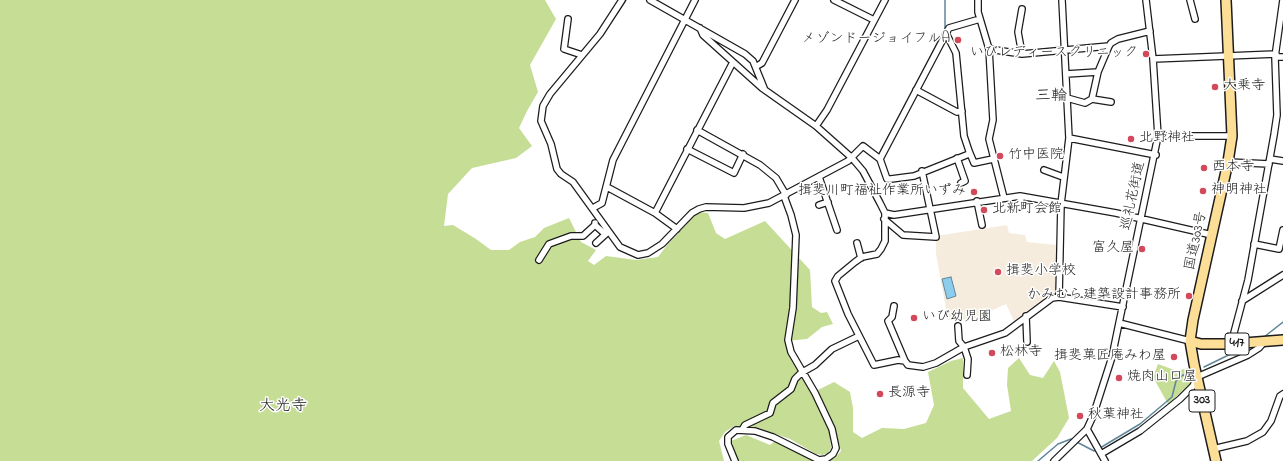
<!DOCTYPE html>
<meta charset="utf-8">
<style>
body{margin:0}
canvas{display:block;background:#fff}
</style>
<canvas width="1283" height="461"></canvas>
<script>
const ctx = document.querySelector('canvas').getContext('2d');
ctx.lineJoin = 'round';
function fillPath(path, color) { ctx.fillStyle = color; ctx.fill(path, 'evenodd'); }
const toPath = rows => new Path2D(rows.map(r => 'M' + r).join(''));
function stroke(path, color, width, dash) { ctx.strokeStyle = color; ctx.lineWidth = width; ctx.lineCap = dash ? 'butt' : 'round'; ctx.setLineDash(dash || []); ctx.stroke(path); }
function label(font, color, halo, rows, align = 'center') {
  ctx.font = font + ' "Indie Flower","Klee One",sans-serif'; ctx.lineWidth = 3; ctx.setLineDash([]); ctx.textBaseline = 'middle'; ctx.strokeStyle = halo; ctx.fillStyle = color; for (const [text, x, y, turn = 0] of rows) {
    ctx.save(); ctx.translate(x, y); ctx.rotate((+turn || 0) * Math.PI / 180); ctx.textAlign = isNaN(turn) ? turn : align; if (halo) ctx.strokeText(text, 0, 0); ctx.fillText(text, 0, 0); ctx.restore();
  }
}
fillPath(toPath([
 [1007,225,1009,233,1025,235,1027,242,1057,245,1057,290,1014,321,1006,304,973,319,948,320,936,254,936,236]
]), '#f5ecde');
fillPath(toPath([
 [0,0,545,0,556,19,530,65,538,92,527,111,519,128,532,146,516,158,472,168,448,194,444,226,453,225,476,239,491,250,509,250,520,242,535,237,544,228,569,218,581,242,596,250,588,261,594,265,606,256,636,260,658,257,668,244,698,212,708,213,716,233,725,239,765,221,810,270,812,307,821,313,827,312,833,324,822,327,807,339,785,341,788,355,813,394,829,430,831,448,828,453,823,455,816,454,790,439,756,427,734,426,725,432,719,441,724,461,0,461],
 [963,358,963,388,989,419,1011,411,1007,385,1008,368,1019,358,1030,375,1043,378,1054,361,1060,372,1069,418,1057,438,1032,461,827,461,835,458,841,451,836,432,818,390,834,382,850,392,853,408,853,432,862,438,882,428,904,429,926,423,934,405,928,372,951,361],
 [1158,364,1177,371,1188,368,1191,383,1168,404,1153,377],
 [746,435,770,445,775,441,813,461,738,461,731,441]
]), '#c5dd94');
const water = toPath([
 [951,277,956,296,947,299,942,279,951,277]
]);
fillPath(water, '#8ccced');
stroke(water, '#5f8699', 1);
stroke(toPath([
 [945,29,945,0],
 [603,34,626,0],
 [879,154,942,34],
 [1264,337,1283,322],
 [1204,367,1245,347],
 [1038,461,1058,444,1071,439,1094,451,1100,448,1140,424,1172,397,1176,381,1183,375,1190,376]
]), '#5f8699', 1.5);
const minor = toPath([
 [622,0,600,34,550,94,543,106,541,121,551,144,557,169,561,174,573,182,620,247,638,255,648,253,662,244,692,213,699,209,706,207,744,208,769,203,848,161,863,146,880,159,887,179,891,179,914,176,969,154,969,151,964,136,956,53,946,33],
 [650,0,745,54,753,61,764,88],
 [834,0,874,20],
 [978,0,978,12,989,49,993,120,989,139,1004,198],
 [1146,0,1153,59,1158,136,1119,323,1190,341],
 [1190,0,1195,19],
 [568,19,564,49,582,55],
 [700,28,703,35,762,88,816,126,852,158,863,171,880,203,885,213,885,241,881,249,877,254,862,257,855,262,838,276,835,281,848,314,874,365,898,360,905,361,908,365,923,367,936,363,964,347,1005,333,1052,298,1059,297,1123,307],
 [1109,46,1111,43,1118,39,1150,31],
 [989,49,1022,54,1109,46,1098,72,1066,74],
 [1022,54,1018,32,1022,9],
 [1275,57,1283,57],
 [1153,59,1276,54],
 [757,66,762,63,795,0],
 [1098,72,1092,99,1111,102],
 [916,90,957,112,962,111],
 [1067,98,1085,103,1092,99],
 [816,126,827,110,885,0],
 [697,130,760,165,776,178,786,195],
 [1158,136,1232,136],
 [1069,138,1156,155],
 [687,149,734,173,743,154],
 [969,151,974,163,993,159],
 [957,158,965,181,961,183],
 [880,159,949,28,980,19],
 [1270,159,1283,161],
 [1228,162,1269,164],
 [1044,170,1063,177],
 [819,177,837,230],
 [607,187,655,213,677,229],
 [977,201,982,225],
 [819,205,828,202],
 [1020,207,1021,197],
 [593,208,602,203,613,160,695,0],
 [655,213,733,62],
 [885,213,894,215,1020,196,1116,213,1212,235],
 [884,219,903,235,936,237,922,171],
 [595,223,595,225,605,234],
 [596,243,607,233],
 [857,243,861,258],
 [1254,244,1279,249,1283,230],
 [539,260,549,244,571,236,583,236,595,225],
 [1059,297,1061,204,1069,138,1062,0],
 [1242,301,1283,275],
 [894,306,892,317,888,321,905,361],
 [1026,316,1027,342],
 [958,326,959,341,964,347,968,359,967,375],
 [1231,344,1248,280,1274,135,1277,115,1275,57,1283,0],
 [1087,429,1105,461],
 [742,430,745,425,770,413,773,403,791,389,795,379,801,373,815,365,832,349,859,336],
 [1213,449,1247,441,1263,432,1271,421,1280,396,1283,394],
 [1101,454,1140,431,1180,399,1193,386,1197,377,1248,355,1259,348,1264,342],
 [735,461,728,444,728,437,736,430,755,431,773,437,819,460,826,459,833,454,836,448,832,429,815,393,791,352,788,340,793,308,796,235,791,215,784,196],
 [1054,461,1087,429,1093,416,1112,357,1119,323]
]);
const trunk = toPath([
 [1190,341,1201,344,1231,344,1283,340],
 [1216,461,1194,364,1190,341,1193,320,1228,162,1232,136,1226,0]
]);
stroke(minor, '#1c1c1c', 8);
stroke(trunk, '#1c1c1c', 12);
stroke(minor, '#fff', 5.5);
stroke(trunk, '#fdde96', 9);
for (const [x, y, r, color] of [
 [958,40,4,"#d1495b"],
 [1146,54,4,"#d1495b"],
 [1215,87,4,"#d1495b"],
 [1131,139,4,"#d1495b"],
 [1000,156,4,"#d1495b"],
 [1204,168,4,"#d1495b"],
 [1203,191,4,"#d1495b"],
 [974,192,4,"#d1495b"],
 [984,210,4,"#d1495b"],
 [1142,249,4,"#d1495b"],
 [998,272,4,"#d1495b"],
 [1189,296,4,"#d1495b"],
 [914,318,4,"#d1495b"],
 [992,353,4,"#d1495b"],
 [1174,357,4,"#d1495b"],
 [1119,378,4,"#d1495b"],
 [880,394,4,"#d1495b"],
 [1080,416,4,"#d1495b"]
]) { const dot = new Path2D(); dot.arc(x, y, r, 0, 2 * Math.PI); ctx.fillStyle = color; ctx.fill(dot); stroke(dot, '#fff', 1.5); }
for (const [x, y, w] of [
 [1237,344,24],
 [1202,401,26]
]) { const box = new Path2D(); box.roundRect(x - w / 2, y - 11, w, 22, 3); ctx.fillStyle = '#fff'; ctx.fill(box); stroke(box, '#1c1c1c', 1); }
label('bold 13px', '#1c1c1c', null, [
 ["417",1237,344],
 ["303",1202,401]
]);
label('14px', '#1c1c1c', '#fff', [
 ["メゾンドージョイフルA",950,40,"right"],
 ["いびレディースクリニック",1138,54,"right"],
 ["大乗寺",1223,87],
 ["北野神社",1139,139],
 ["竹中医院",1008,156],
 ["西本寺",1212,168],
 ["神明神社",1211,191],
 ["揖斐川町福祉作業所いずみ",966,192,"right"],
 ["北新町会館",992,210],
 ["富久屋",1134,249,"right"],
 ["揖斐小学校",1006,272],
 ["かみむら建築設計事務所",1181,296,"right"],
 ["いび幼児園",922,318],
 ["松林寺",1000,353],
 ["揖斐菓匠庵みわ屋",1166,357,"right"],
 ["焼肉山口屋",1127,378],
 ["長源寺",888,394],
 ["秋葉神社",1088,416]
], 'left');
label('14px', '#1c1c1c', '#fff', [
 ["巡礼花街道",1134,196,-78],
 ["国道303号",1197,241,-78]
]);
label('16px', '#1c1c1c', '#fff', [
 ["三輪",1051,97],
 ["大光寺",283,407]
]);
</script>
